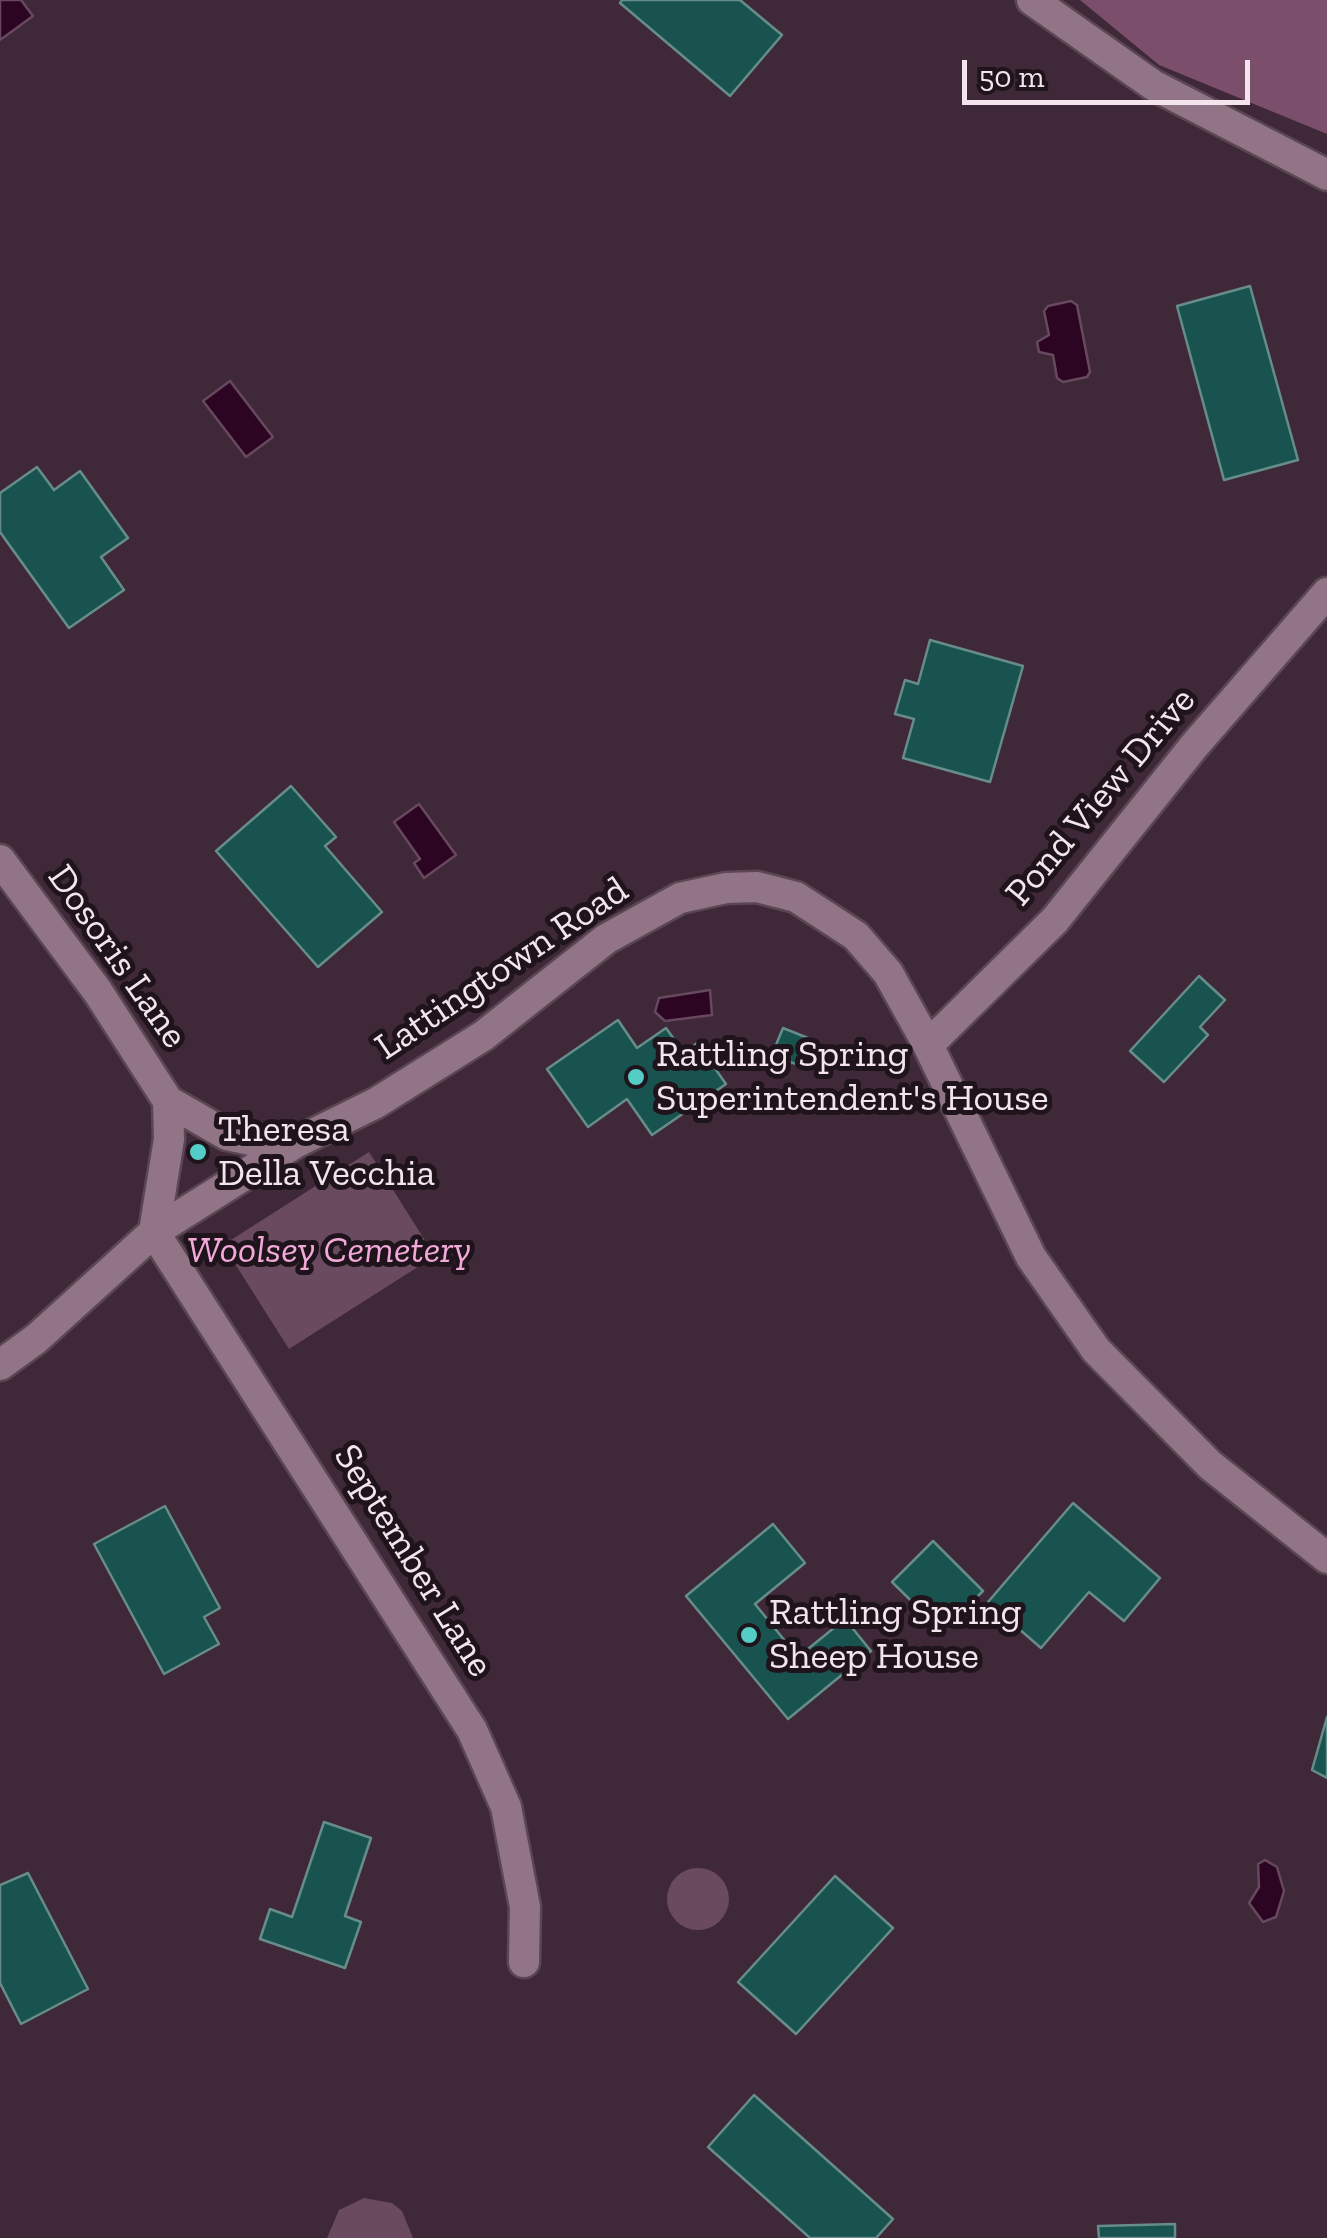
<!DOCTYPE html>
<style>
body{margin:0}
#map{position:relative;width:1327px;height:2238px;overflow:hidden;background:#3f2837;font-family:"Zilla Slab",serif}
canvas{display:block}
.scale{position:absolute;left:962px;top:60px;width:288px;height:45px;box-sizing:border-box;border:5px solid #f4e4ed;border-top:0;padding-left:12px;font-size:30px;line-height:35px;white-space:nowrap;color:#f4e4ed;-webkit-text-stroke:8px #1f141b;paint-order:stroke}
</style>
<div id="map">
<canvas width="1327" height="2238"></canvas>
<div class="scale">50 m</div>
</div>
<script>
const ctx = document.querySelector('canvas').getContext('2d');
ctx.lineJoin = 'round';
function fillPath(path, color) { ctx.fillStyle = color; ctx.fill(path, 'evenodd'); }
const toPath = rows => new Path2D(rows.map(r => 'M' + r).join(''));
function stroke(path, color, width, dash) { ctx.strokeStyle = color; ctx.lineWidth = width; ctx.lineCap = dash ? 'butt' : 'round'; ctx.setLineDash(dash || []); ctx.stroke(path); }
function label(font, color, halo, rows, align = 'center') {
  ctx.font = font + ' "Zilla Slab",serif'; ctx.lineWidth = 10; ctx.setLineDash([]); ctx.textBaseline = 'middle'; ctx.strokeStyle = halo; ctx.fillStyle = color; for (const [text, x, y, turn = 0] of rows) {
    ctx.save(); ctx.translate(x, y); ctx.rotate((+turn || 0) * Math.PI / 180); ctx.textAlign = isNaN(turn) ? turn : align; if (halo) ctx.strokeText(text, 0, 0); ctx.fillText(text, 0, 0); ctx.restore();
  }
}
fillPath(toPath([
 [369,1152,435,1256,289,1349,223,1245],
 '667 1899a31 31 0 1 1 62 0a31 31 0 1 1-62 0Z',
 [364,2198,392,2203,402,2211,413,2238,327,2238,339,2210]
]), '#694a5e');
fillPath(toPath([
 [1080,0,1327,0,1327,134,1159,65]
]), '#7b4e6b');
const water = toPath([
 [0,0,21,0,33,16,0,40,0,0],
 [1071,301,1077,305,1090,372,1087,377,1063,382,1057,378,1053,355,1039,352,1037,342,1049,335,1044,311,1048,306,1071,301],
 [230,381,273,437,246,457,203,401,230,381],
 [419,804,456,855,424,878,414,863,420,859,394,822,419,804],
 [710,990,712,1015,665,1021,655,1012,659,998,710,990],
 [1265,1860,1277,1867,1284,1891,1276,1917,1263,1922,1249,1903,1259,1887,1258,1864,1265,1860]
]);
fillPath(water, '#2b0521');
stroke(water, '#67485e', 2.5);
const building = toPath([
 [622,0,740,0,782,35,730,96,620,3,622,0],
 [1250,286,1298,460,1224,480,1177,306,1250,286],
 [37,467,54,490,80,471,128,538,101,557,124,590,69,628,0,532,0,493,37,467],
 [930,640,1023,666,990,782,903,758,914,719,895,714,905,680,918,684,930,640],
 [291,786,336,837,325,846,382,912,318,967,216,851,291,786],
 [1199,976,1225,1000,1200,1027,1208,1035,1164,1082,1130,1051,1199,976],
 [618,1020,637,1048,666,1028,684,1053,697,1043,726,1084,652,1135,627,1099,588,1127,547,1069,618,1020],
 [783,1028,813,1040,801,1067,791,1062,785,1076,766,1069,783,1028],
 [1073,1503,1160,1578,1124,1621,1089,1592,1041,1648,988,1602,1073,1503],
 [165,1506,220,1608,204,1617,219,1644,164,1674,94,1544,165,1506],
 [773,1524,805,1563,755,1604,798,1657,845,1619,871,1651,788,1719,686,1596,773,1524],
 [933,1541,983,1591,942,1631,892,1582,933,1541],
 [1327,1717,1327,1778,1312,1770,1327,1717],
 [324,1822,371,1838,345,1916,361,1922,345,1968,260,1939,270,1909,292,1917,324,1822],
 [28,1873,88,1989,21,2024,0,1983,0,1885,28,1873],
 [835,1876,893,1928,796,2034,738,1982,835,1876],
 [754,2095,893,2219,876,2238,810,2238,708,2147,754,2095],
 [1175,2224,1175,2238,1099,2238,1098,2226,1175,2224]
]);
fillPath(building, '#195350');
stroke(building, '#678d8a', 2.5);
const minor = toPath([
 [1032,0,1153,85,1327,175],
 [1327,593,1194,746,1055,920,928,1045,1031,1257,1096,1350,1210,1465,1327,1558],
 [154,1232,472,1730,506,1807,525,1907,524,1962]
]);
const tertiary = toPath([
 [0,860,98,992,168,1101,227,1135,260,1142,297,1142,376,1103,483,1036,606,939,680,898,726,888,757,887,796,897,856,936,888,973,928,1045],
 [154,1232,295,1143],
 [0,1365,36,1339,154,1232,169,1139,168,1101]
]);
stroke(minor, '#5b4754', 35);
stroke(tertiary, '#5b4754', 35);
stroke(minor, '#917587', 30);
stroke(tertiary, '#917587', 30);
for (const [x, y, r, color] of [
 [636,1077,10,"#54cdc6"],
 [198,1152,10,"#54cdc6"],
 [749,1635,10,"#54cdc6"]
]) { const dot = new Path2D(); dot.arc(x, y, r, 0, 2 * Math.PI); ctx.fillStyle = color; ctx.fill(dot); stroke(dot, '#1f141b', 4); }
label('38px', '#f4e4ed', '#1f141b', [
 ["Pond View Drive",1101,797,-50],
 ["Dosoris Lane",117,957,55],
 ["Lattingtown Road",502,969,-34],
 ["September Lane",413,1561,58]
]);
label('38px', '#f4e4ed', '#1f141b', [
 ["Rattling Spring",656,1055],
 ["Superintendent's House",656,1099],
 ["Theresa",218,1130],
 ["Della Vecchia",218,1174],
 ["Rattling Spring",769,1613],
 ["Sheep House",769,1657]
], 'left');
label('italic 38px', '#f2a9d8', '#1f141b', [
 ["Woolsey Cemetery",329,1251]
]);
</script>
